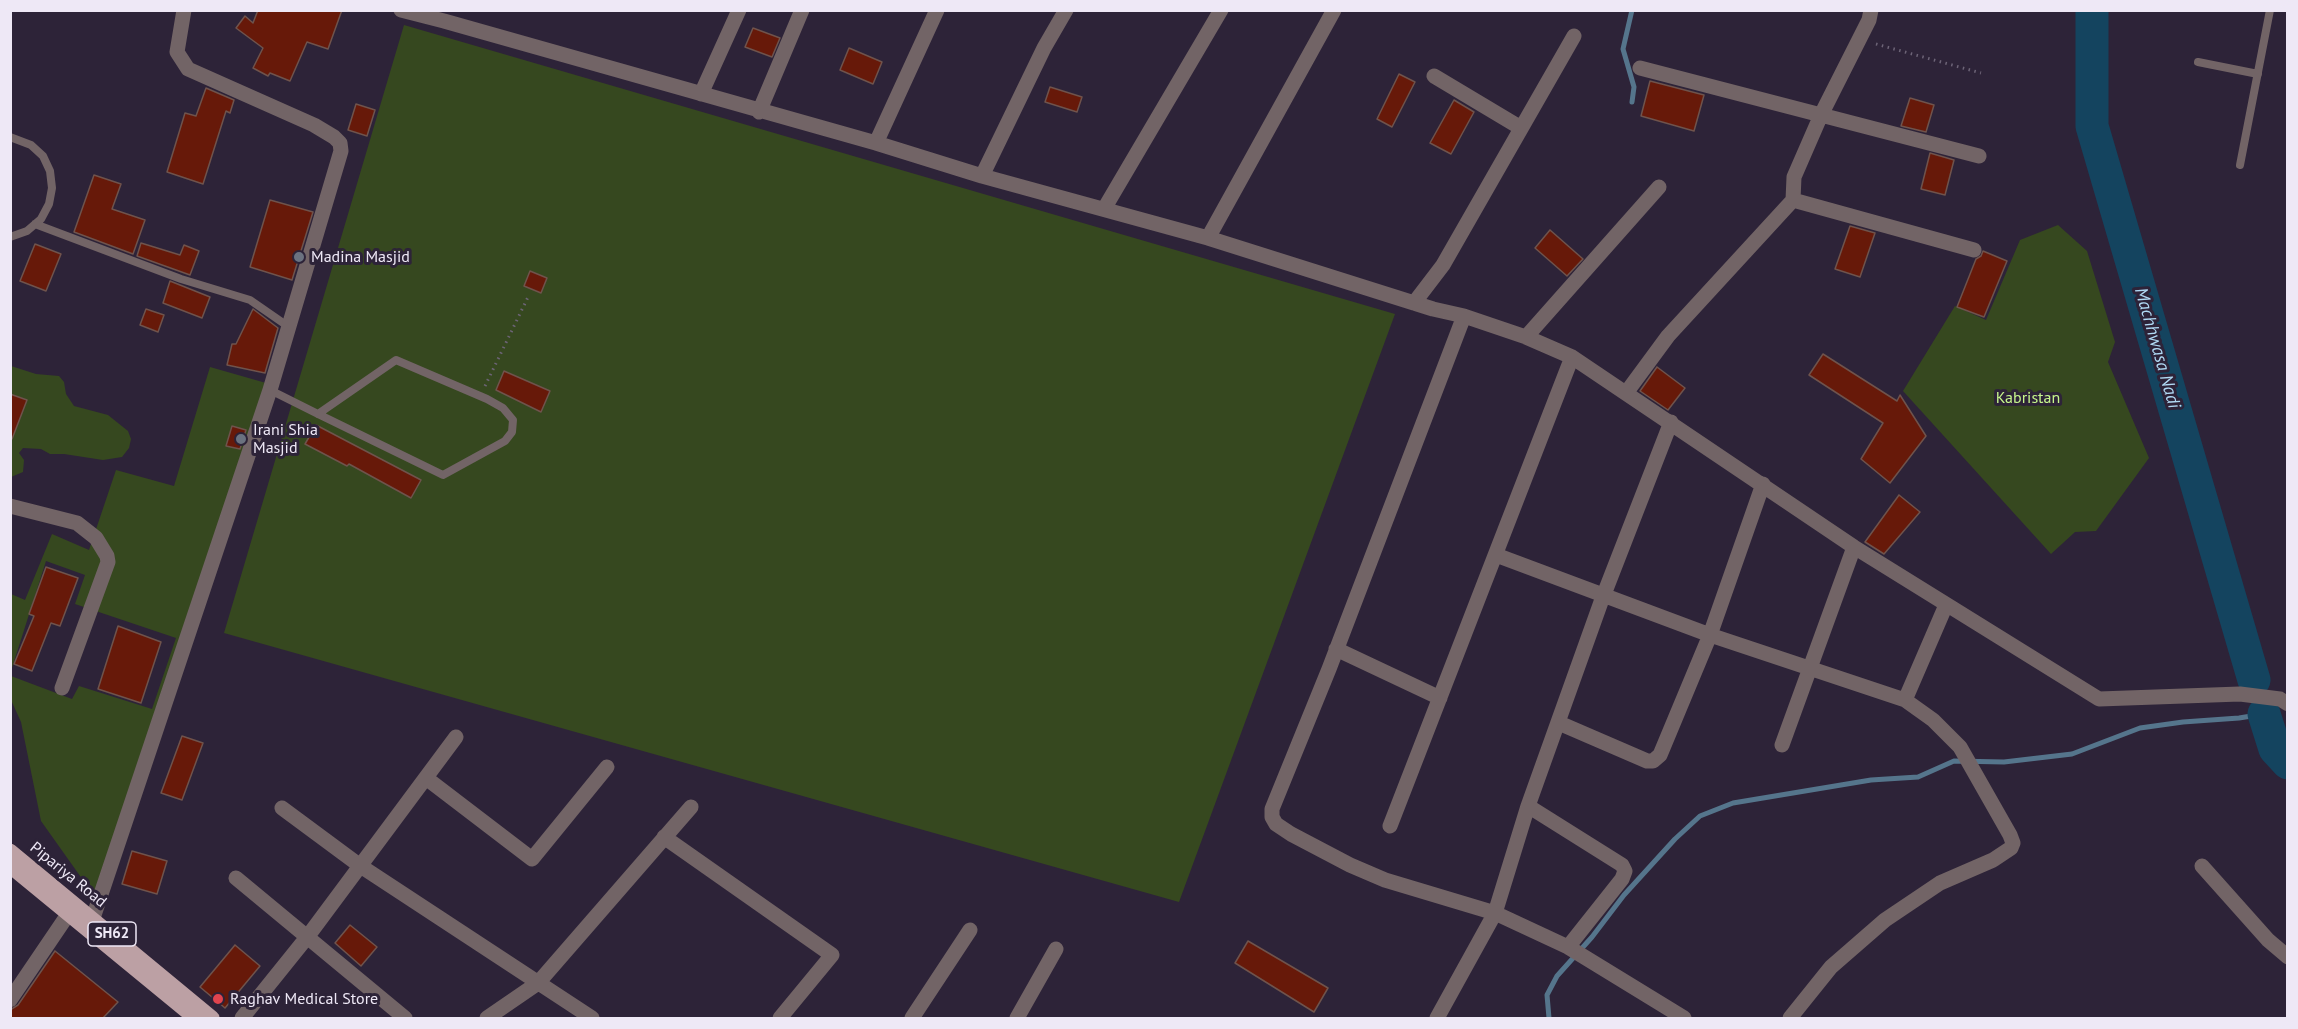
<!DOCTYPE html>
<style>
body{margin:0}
#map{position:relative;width:2298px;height:1029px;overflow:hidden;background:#2d2338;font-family:"PT Sans",sans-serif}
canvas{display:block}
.frame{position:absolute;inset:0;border:12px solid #eee8f6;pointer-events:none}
</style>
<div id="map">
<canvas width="2298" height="1029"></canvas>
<div class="frame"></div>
</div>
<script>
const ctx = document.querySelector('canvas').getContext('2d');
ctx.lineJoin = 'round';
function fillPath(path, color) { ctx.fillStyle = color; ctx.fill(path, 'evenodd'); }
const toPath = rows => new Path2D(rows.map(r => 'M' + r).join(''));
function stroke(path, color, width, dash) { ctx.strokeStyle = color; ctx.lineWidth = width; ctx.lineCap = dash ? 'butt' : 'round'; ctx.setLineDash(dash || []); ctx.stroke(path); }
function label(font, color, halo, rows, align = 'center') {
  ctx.font = font + ' "PT Sans",sans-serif'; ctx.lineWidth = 6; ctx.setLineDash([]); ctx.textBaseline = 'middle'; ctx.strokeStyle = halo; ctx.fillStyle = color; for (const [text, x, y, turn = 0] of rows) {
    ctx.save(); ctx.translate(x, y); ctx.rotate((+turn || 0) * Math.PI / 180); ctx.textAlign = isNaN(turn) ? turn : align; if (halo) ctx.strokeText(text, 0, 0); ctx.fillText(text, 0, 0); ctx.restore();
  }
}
fillPath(toPath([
 [404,25,1395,314,1179,902,224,633],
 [2058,225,2087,251,2115,342,2108,362,2149,458,2096,531,2075,532,2051,554,1903,391,1955,306,1986,320,2020,240],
 [11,366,36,374,59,376,64,382,66,394,74,406,108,415,128,431,131,439,129,448,122,457,103,460,64,454,50,454,41,449,23,448,19,453,24,460,23,472,11,477],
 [210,367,266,383,95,897,41,821,21,722,11,700,11,676,72,699,79,686,152,709,176,638,75,604,85,575,46,561,11,671,11,594,25,600,52,534,89,550,116,470,174,486]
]), '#36481f');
stroke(toPath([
 [1632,102,1634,87,1623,49,1632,10],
 [1549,1018,1547,995,1557,976,1592,937,1624,895,1675,839,1700,816,1733,803,1871,780,1918,777,1954,761,2004,762,2072,754,2140,728,2183,722,2239,718,2264,714]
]), '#55758c', 5);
stroke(toPath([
 [2092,10,2092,126,2254,680],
 [2264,714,2275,749,2288,763]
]), '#14445f', 33);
const building = toPath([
 [258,10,342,10,328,49,307,42,290,81,270,73,268,76,253,68,263,48,236,28,245,16,253,23,258,10],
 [753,28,780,38,772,57,745,47,753,28],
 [849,48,882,62,873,84,840,70,849,48],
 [1399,74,1415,82,1392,127,1377,119,1399,74],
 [1650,81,1704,95,1694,131,1641,116,1650,81],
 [1050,87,1082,97,1077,112,1045,102,1050,87],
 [206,88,234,100,230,113,226,111,203,184,167,172,185,113,196,116,206,88],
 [1910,98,1934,105,1926,132,1901,126,1910,98],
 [1454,100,1474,112,1451,154,1430,143,1454,100],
 [356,104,375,110,367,136,348,130,356,104],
 [1930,153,1954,160,1945,195,1921,189,1930,153],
 [94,175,121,184,112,209,145,220,133,254,74,232,94,175],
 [270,200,313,212,292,280,250,267,270,200],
 [1850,226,1875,233,1860,277,1835,269,1850,226],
 [1550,230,1583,259,1567,276,1535,248,1550,230],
 [141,243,180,255,184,245,199,251,190,275,137,256,141,243],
 [35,244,61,254,46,291,20,281,35,244],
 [1983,251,2007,261,1984,317,1957,307,1976,259,1981,256,1983,251],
 [530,271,547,278,541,293,524,286,530,271],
 [170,281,210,297,202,318,163,303,170,281],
 [146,309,164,315,158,332,140,325,146,309],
 [253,309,278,328,265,373,227,365,232,344,236,344,253,309],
 [1823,354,1897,401,1900,395,1926,436,1890,483,1861,459,1883,423,1809,375,1823,354],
 [1657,367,1685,388,1668,410,1640,391,1657,367],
 [504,371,550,391,541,412,496,390,504,371],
 [10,394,27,400,12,439,10,439,10,394],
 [316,425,421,480,411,498,349,464,347,466,305,444,316,425],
 [232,426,246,430,240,449,226,446,232,426],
 [1899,495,1920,512,1884,554,1865,542,1899,495],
 [46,567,78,578,60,626,51,623,32,671,14,664,34,616,29,614,46,567],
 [118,626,161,642,141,703,98,689,118,626],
 [182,736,203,743,182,800,161,793,182,736],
 [132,851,167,861,157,894,122,884,132,851],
 [350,925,377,947,361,966,335,943,350,925],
 [1248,941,1328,988,1314,1012,1235,963,1248,941],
 [235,945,260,966,225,1008,200,987,235,945],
 [55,951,118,1002,103,1018,10,1018,10,1010,18,1005,55,951]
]);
fillPath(building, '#671909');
stroke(building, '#6f534c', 1.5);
stroke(toPath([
 [1876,44,1981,73],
 [485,386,529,295]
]), '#6d6477', 3, [1.5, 4.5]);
stroke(toPath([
 [2198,62,2258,74],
 [10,137,31,145,43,156,50,171,52,188,49,204,41,219,27,231,10,237],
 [2240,165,2270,10],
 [35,224,181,279,250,300,289,327],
 [270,390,318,414,443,475,505,441,512,432,513,420,503,408,487,399,396,360,318,414]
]), '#726466', 8);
stroke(toPath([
 [401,10,444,21,876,143,982,176,1208,238,1433,309,1464,316,1526,337,1572,357,1854,547,2099,699,2240,694,2280,699,2288,704],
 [1640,68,1979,156],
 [1434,76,1521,128],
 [701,94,739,10],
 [759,112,802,10],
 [876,143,937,10],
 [982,176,1044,48,1066,10],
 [1793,200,1974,250],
 [1104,209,1221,10],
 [1208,238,1334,10],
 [1414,303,1443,265,1574,36],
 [1464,316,1329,669,1272,809,1272,817,1276,824,1291,834,1350,865,1385,880,1495,913,1568,947,1684,1018],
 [1526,337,1659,187],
 [1626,393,1668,336,1793,200,1794,177,1821,115,1869,20,1871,10],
 [10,506,77,523,96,538,107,556,108,562,62,688],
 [1496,555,1710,635,1905,700,1933,720,1960,747,2010,835,2013,843,2011,848,1993,860,1940,883,1885,920,1831,967,1790,1018],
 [1336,649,1440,698],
 [1905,700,1946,605],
 [1559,723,1647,761,1653,761,1660,755,1710,635,1763,484],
 [1782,745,1854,547],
 [426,778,532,859,607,767],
 [1528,806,1622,865,1625,871,1622,879,1568,947],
 [282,808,359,865,592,1018],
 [1390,826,1572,357],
 [664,837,832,955,780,1018],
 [2202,866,2268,940,2288,957],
 [236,878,405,1018],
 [93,918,270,390,341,151,340,143,334,137,314,125,188,69,177,52,184,10],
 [10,1000,69,913],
 [242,1018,308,936,456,737],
 [487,1018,538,983,691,807],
 [912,1018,970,930],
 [1017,1018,1056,949],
 [1437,1018,1495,913,1528,806,1601,602,1671,422]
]), '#726466', 15);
stroke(toPath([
 [10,851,212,1018],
 [10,866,195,1018]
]), '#bca0a4', 15);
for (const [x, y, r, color] of [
 [299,257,6,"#6b7280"],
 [241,439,6,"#6b7280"],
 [218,999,6,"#e0444e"]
]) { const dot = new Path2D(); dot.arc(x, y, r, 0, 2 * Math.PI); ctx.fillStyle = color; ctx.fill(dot); stroke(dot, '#2d2338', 2); }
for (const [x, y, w] of [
 [112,934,48]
]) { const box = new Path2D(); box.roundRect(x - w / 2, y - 12, w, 24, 4.5); ctx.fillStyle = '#2d2338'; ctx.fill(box); stroke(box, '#eee8f6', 1.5); }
label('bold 15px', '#eee8f6', null, [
 ["SH62",112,934]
]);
label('16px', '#eee8f6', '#2d2338', [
 ["Madina Masjid",311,257],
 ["Irani Shia",253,430],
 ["Masjid",253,448],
 ["Raghav Medical Store",230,999]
], 'left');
label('16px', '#c6f68c', '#2d2338', [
 ["Kabristan",2028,398]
]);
label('16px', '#eee8f6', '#2d2338', [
 ["Pipariya Road",68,875,39]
]);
label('italic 18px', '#b0d9f4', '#2d2338', [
 ["Machhwasa Nadi",2157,348,74]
]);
</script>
